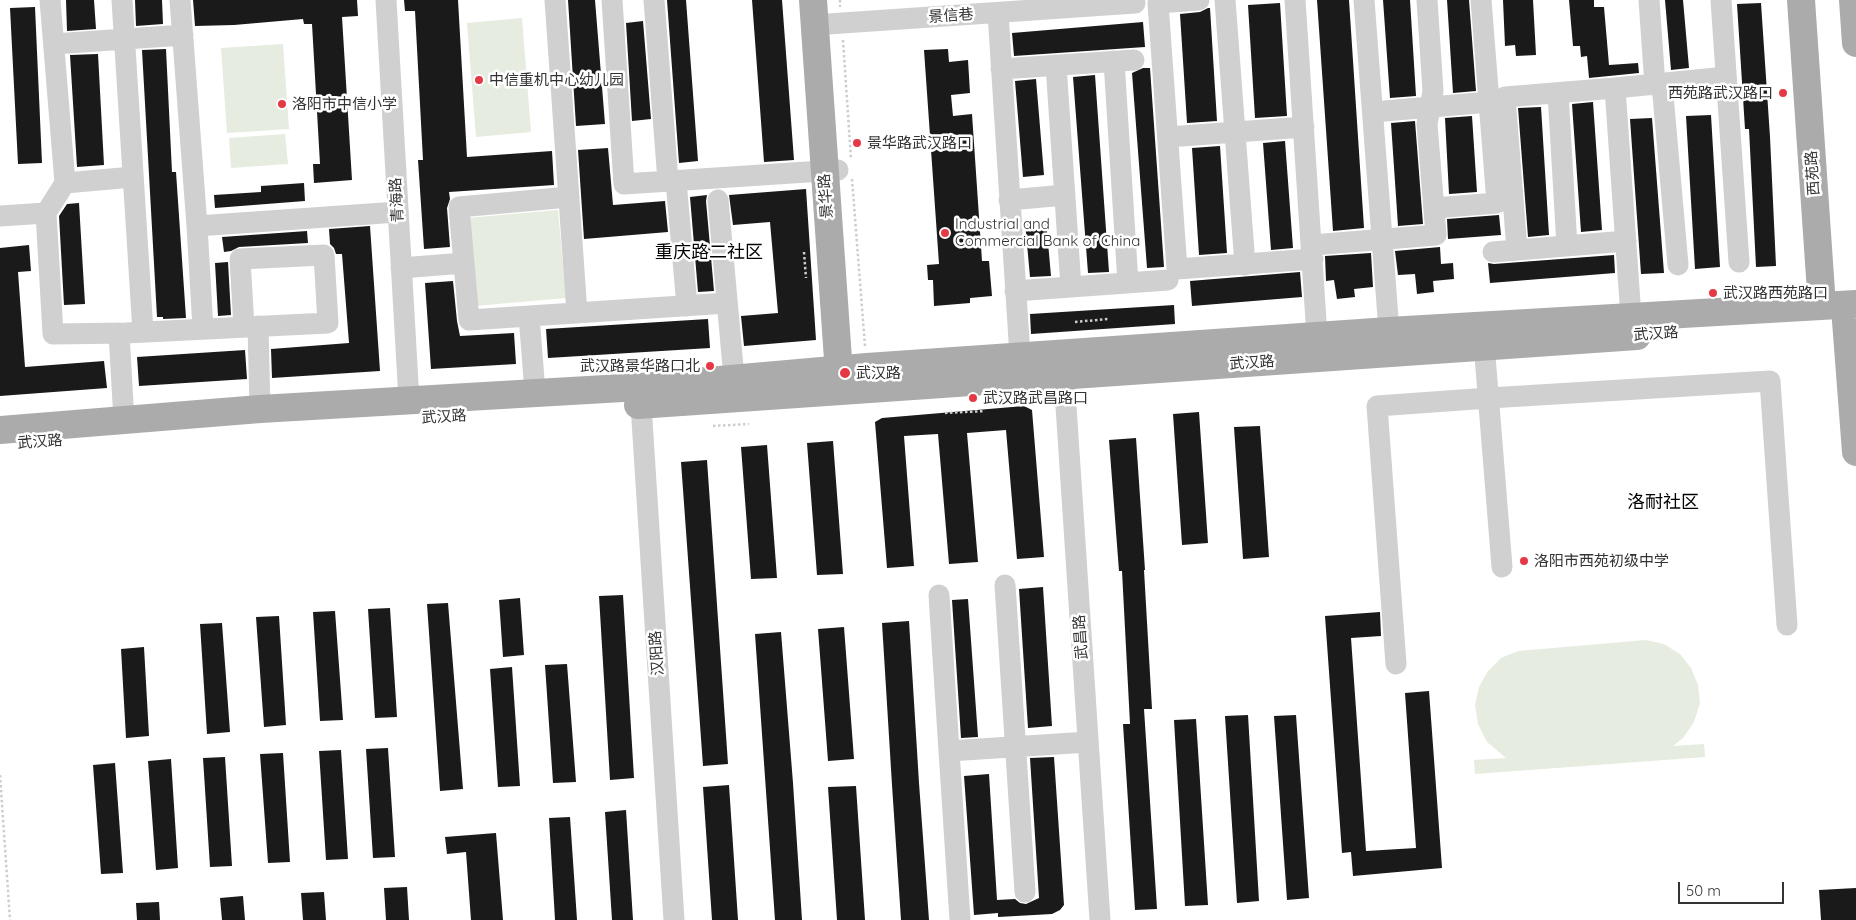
<!DOCTYPE html>
<meta charset="utf-8">
<style>
body{margin:0}
#map{position:relative;width:1856px;height:920px;overflow:hidden;background:#fff;font-family:Quicksand,sans-serif}
canvas{display:block}
.scale{position:absolute;left:1678px;top:882px;width:106px;height:22px;box-sizing:border-box;border:2px solid #333;border-top:0;padding-left:6px;font-size:15px;line-height:18px;white-space:nowrap;color:#333;-webkit-text-stroke:4px #fff;paint-order:stroke}
</style>
<div id="map">
<canvas width="1856" height="920"></canvas>
<div class="scale">50 m</div>
</div>
<script>
const ctx = document.querySelector('canvas').getContext('2d');
ctx.lineJoin = 'round';
function fillPath(path, color) { ctx.fillStyle = color; ctx.fill(path, 'evenodd'); }
const toPath = rows => new Path2D(rows.map(r => 'M' + r).join(''));
function stroke(path, color, width, dash) { ctx.strokeStyle = color; ctx.lineWidth = width; ctx.lineCap = dash ? 'butt' : 'round'; ctx.setLineDash(dash || []); ctx.stroke(path); }
function label(font, color, halo, rows, align = 'center') {
  ctx.font = font + ' Quicksand,"Noto Sans SC",sans-serif'; ctx.lineWidth = 5; ctx.setLineDash([]); ctx.textBaseline = 'middle'; ctx.strokeStyle = halo; ctx.fillStyle = color; for (const [text, x, y, turn = 0] of rows) {
    ctx.save(); ctx.translate(x, y); ctx.rotate((+turn || 0) * Math.PI / 180); ctx.textAlign = isNaN(turn) ? turn : align; if (halo) ctx.strokeText(text, 0, 0); ctx.fillText(text, 0, 0); ctx.restore();
  }
}
fillPath(toPath([
 [522,18,531,132,476,137,467,23],
 [283,44,289,129,227,133,221,48],
 [285,134,288,164,231,168,229,138],
 [558,210,566,298,475,306,467,218],
 [1646,640,1664,644,1680,654,1691,668,1698,685,1700,703,1694,722,1683,738,1673,746,1704,744,1705,757,1475,774,1474,760,1506,758,1487,742,1478,724,1475,705,1479,687,1488,671,1501,658,1518,651]
]), '#e6ecdf');
fillPath(toPath([
 [66,0,94,0,96,29,67,31],
 [135,0,162,0,163,24,136,26],
 [193,0,357,0,358,16,342,17,352,180,314,183,313,164,320,164,312,24,304,24,303,19,234,25,195,26],
 [404,0,458,0,467,157,552,151,554,185,449,192,450,199,447,208,450,247,424,249,418,160,423,160,415,11,405,11],
 [568,0,595,0,605,124,576,126],
 [667,0,686,0,698,161,679,163],
 [752,0,782,0,794,160,764,162],
 [1317,0,1349,0,1364,228,1333,231],
 [1383,0,1410,0,1416,96,1390,98],
 [1447,0,1469,0,1476,91,1453,93],
 [1503,0,1533,0,1536,55,1516,56,1515,45,1505,46],
 [1569,0,1594,0,1594,7,1604,7,1609,65,1638,63,1639,73,1589,78,1587,56,1581,57,1580,46,1573,46],
 [1665,0,1683,0,1689,68,1671,70],
 [1280,3,1287,116,1255,118,1248,5],
 [1761,3,1770,137,1776,266,1756,267,1749,129,1745,129,1737,4],
 [35,7,42,163,18,164,10,8],
 [1208,8,1210,8,1217,121,1187,123,1180,14,1200,12],
 [643,21,651,119,632,121,626,23],
 [1143,22,1145,47,1014,56,1012,33],
 [166,49,172,172,176,172,186,318,163,319,163,317,157,317,142,50],
 [948,49,949,62,968,60,970,93,951,95,953,116,972,114,982,261,989,261,992,296,970,298,970,303,934,306,933,280,928,280,927,265,939,264,924,50],
 [98,54,104,165,77,167,70,55],
 [1143,68,1150,68,1164,267,1147,268,1132,73],
 [1095,75,1109,272,1088,273,1073,77],
 [1036,79,1044,175,1023,177,1015,81],
 [1593,102,1602,230,1581,232,1572,104],
 [1541,107,1549,235,1528,237,1518,108],
 [1711,115,1720,267,1695,269,1686,116],
 [1472,116,1477,192,1449,194,1445,118],
 [1652,118,1664,273,1641,274,1630,119],
 [1415,121,1423,224,1398,226,1391,123],
 [1285,141,1293,248,1271,250,1263,143],
 [1220,146,1227,253,1199,255,1192,148],
 [608,148,613,205,665,201,668,232,584,239,578,150],
 [304,183,305,201,215,208,214,195,261,192,261,186],
 [806,189,816,340,744,346,741,316,778,313,770,222,733,225,729,195],
 [707,195,706,201,714,291,698,292,690,197],
 [79,203,85,304,64,305,59,216,67,204],
 [1499,215,1501,235,1448,239,1447,219],
 [1046,220,1051,276,1030,277,1025,222],
 [370,226,380,371,272,378,271,349,349,343,342,254,336,254,334,248,330,244,329,229],
 [307,231,308,243,239,247,231,251,224,252,222,237],
 [29,245,31,271,18,272,25,367,104,361,107,388,0,396,0,248],
 [1440,247,1441,264,1453,263,1454,279,1433,281,1434,292,1417,294,1415,274,1398,275,1395,251],
 [1371,253,1373,287,1354,289,1355,297,1337,299,1334,280,1326,281,1325,256],
 [1614,255,1615,273,1490,283,1488,263,1494,264],
 [228,262,231,315,218,316,215,263],
 [1300,272,1302,297,1192,306,1190,281],
 [453,281,457,321,460,336,514,333,516,364,431,369,425,283],
 [1174,305,1175,324,1031,334,1030,314],
 [708,319,710,348,548,358,546,329],
 [245,350,247,379,139,386,137,357],
 [1024,406,1032,410,1044,557,1017,559,1006,430,967,433,978,562,949,564,938,434,904,436,914,566,887,568,875,422,882,418],
 [1199,412,1208,543,1182,545,1173,414],
 [1260,426,1269,557,1243,559,1234,427],
 [1136,438,1145,570,1144,570,1152,709,1144,709,1157,909,1135,910,1123,724,1130,724,1122,571,1119,571,1109,440],
 [833,441,843,574,817,575,807,443],
 [767,445,777,578,751,579,741,447],
 [707,460,728,764,703,766,681,462],
 [1043,587,1052,726,1028,728,1019,589],
 [623,595,634,778,610,780,599,596],
 [520,598,524,655,503,657,499,600],
 [968,599,978,737,961,738,952,600],
 [448,603,463,789,440,791,427,604],
 [390,608,397,717,375,718,368,609],
 [335,611,343,720,320,721,313,612],
 [1380,612,1381,636,1351,638,1366,851,1416,848,1405,693,1429,691,1442,868,1353,876,1351,852,1342,853,1325,616],
 [279,616,286,725,264,727,256,617],
 [909,621,919,783,929,920,901,920,892,785,882,623],
 [222,623,230,732,207,734,200,624],
 [844,627,854,759,828,761,818,629],
 [781,632,793,783,802,920,775,920,755,634],
 [144,647,149,736,126,738,121,649],
 [567,664,576,782,553,783,545,665],
 [512,667,520,786,498,787,490,669],
 [1248,715,1259,901,1237,903,1225,716],
 [1296,715,1309,898,1287,900,1274,716],
 [1196,719,1208,905,1185,906,1174,720],
 [388,748,395,857,373,858,366,749],
 [341,750,348,859,326,860,319,751],
 [283,753,290,862,268,863,260,754],
 [225,757,232,866,210,867,203,758],
 [1054,757,1064,905,1060,910,1052,914,998,917,998,913,974,915,964,776,989,774,997,900,1015,899,1020,903,1026,904,1039,898,1030,758],
 [171,759,178,868,156,870,148,761],
 [115,763,123,873,101,874,93,765],
 [729,785,738,920,712,920,703,787],
 [856,786,865,920,837,920,828,787],
 [626,810,633,920,612,920,605,812],
 [570,817,577,920,555,920,549,818],
 [496,833,503,920,471,920,466,852,447,854,445,837],
 [407,887,409,920,386,920,384,888],
 [1856,888,1856,920,1821,920,1819,890],
 [324,892,326,920,303,920,301,893],
 [243,896,245,920,222,920,220,898],
 [159,902,160,920,137,920,136,903]
]), '#1a1a1a');
stroke(toPath([
 [840,0,840,7],
 [843,40,851,159],
 [852,179,865,346],
 [804,252,806,278],
 [1075,322,1108,319],
 [945,413,985,411],
 [713,426,749,424],
 [0,775,10,920]
]), '#cdcdcd', 2.5, [2.5, 2.5]);
stroke(toPath([
 [50,0,65,183,46,213,53,334,126,333,328,323,324,255,240,259,244,327],
 [122,0,143,332],
 [180,0,197,226,203,329],
 [386,0,409,400],
 [555,0,577,313],
 [612,0,624,184,838,170],
 [654,0,668,181],
 [1199,0,1158,3,1177,269,1313,259],
 [1225,0,1245,265],
 [1295,0,1317,336],
 [1364,0,1389,331],
 [1649,0,1655,85],
 [1721,0,1739,262],
 [998,13,1020,356],
 [828,24,1135,3],
 [54,44,183,35],
 [1114,61,1128,283],
 [1056,65,1071,287],
 [1001,69,1134,60],
 [1662,84,1678,265],
 [1615,88,1726,77],
 [1558,93,1567,246],
 [1373,112,1489,102],
 [1168,137,1304,127],
 [676,181,687,306],
 [65,183,133,177],
 [569,197,459,207,469,320,727,303],
 [718,200,734,378],
 [1009,200,1065,195],
 [1434,208,1497,203,1481,0],
 [0,216,46,213],
 [197,226,398,212],
 [1312,245,1436,235,1427,124,1433,91,1427,0],
 [1517,250,1505,97,1615,88,1631,317],
 [1493,252,1626,241],
 [401,268,464,263],
 [1015,291,1168,280],
 [529,316,535,392],
 [258,326,260,409],
 [1483,331,1502,567],
 [119,333,124,421],
 [1063,361,1100,920],
 [640,389,674,920],
 [1005,585,1025,892],
 [939,595,949,751],
 [1396,664,1377,406,1489,398,1770,381,1787,625],
 [960,920,949,751,1088,742]
]), '#d0d0d0', 21);
stroke(toPath([
 [813,0,840,388],
 [1801,0,1822,306],
 [1853,0,1856,43],
 [1846,321,1856,452],
 [638,405,1637,336],
 [0,430,260,409,640,387,867,367,1389,331,1856,304]
]), '#ababab', 28);
for (const [x, y, r, color] of [
 [479,80,5,"#e63946"],
 [1783,93,5,"#e63946"],
 [282,104,5,"#e63946"],
 [857,143,5,"#e63946"],
 [945,233,5,"#e63946"],
 [1713,293,5,"#e63946"],
 [710,366,5,"#e63946"],
 [845,373,6,"#e63946"],
 [973,398,5,"#e63946"],
 [1524,561,5,"#e63946"]
]) { const dot = new Path2D(); dot.arc(x, y, r, 0, 2 * Math.PI); ctx.fillStyle = color; ctx.fill(dot); stroke(dot, '#fff', 2); }
label('15px', '#333', '#fff', [
 ["景信巷",951,16,-4],
 ["西苑路",1813,173,-94],
 ["景华路",826,196,-94],
 ["青海路",397,200,-93],
 ["武汉路",1656,334,-4],
 ["武汉路",1252,363,-4],
 ["武汉路",444,417,-3],
 ["武汉路",40,442,-4],
 ["武昌路",1081,637,-94],
 ["汉阳路",657,653,-94]
]);
label('15px', '#333', '#fff', [
 ["中信重机中心幼儿园",489,80],
 ["西苑路武汉路口",1773,93,"right"],
 ["洛阳市中信小学",292,104],
 ["景华路武汉路口",867,143],
 ["Industrial and",955,224],
 ["Commercial Bank of China",955,241],
 ["武汉路西苑路口",1723,293],
 ["武汉路景华路口北",700,366,"right"],
 ["武汉路",856,373],
 ["武汉路武昌路口",983,398],
 ["洛阳市西苑初级中学",1534,561]
], 'left');
label('18px', '#000', '#fff', [
 ["重庆路二社区",709,253],
 ["洛耐社区",1663,503]
]);
</script>
